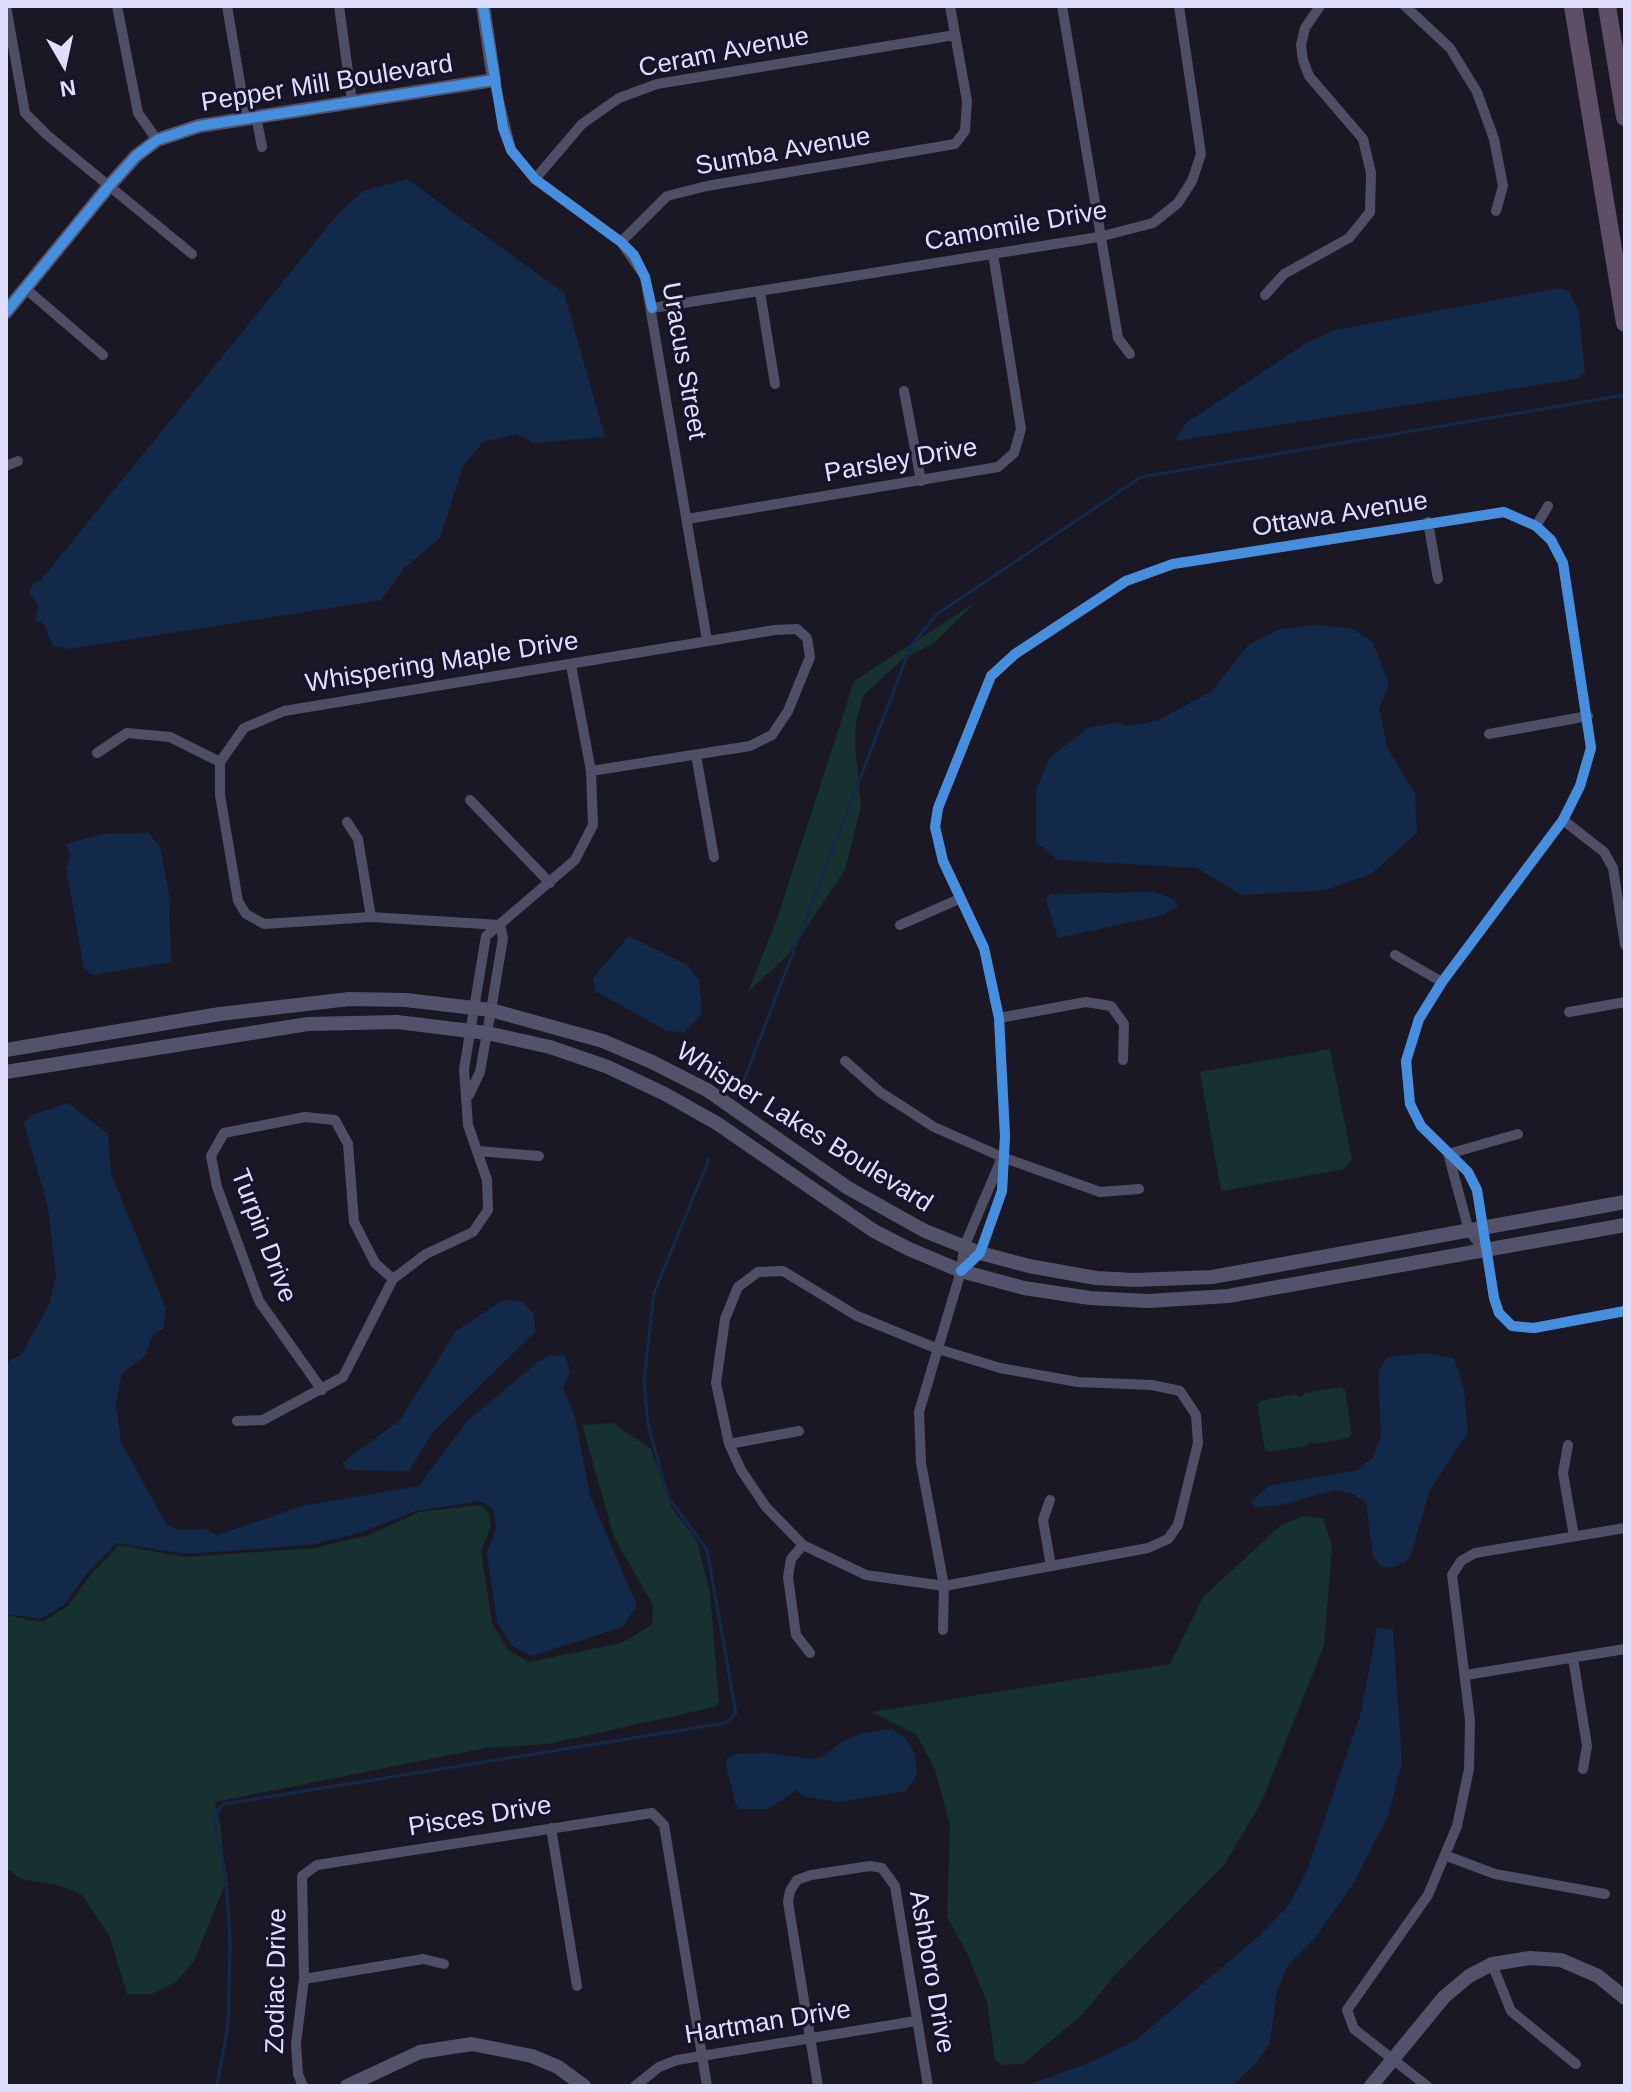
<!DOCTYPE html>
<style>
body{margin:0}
#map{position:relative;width:1631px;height:2092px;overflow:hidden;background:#1a1825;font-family:Helvetica,sans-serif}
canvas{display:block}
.frame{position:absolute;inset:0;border:8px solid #e0defd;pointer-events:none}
.north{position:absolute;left:24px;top:24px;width:80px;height:80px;-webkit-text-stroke:6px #16132a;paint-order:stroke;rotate:171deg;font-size:22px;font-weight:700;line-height:32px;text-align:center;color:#e0defd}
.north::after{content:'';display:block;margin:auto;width:28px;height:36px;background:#e0defd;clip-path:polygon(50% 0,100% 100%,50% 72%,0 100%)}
</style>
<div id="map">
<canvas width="1631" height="2092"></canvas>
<div class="frame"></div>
<div class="north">N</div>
</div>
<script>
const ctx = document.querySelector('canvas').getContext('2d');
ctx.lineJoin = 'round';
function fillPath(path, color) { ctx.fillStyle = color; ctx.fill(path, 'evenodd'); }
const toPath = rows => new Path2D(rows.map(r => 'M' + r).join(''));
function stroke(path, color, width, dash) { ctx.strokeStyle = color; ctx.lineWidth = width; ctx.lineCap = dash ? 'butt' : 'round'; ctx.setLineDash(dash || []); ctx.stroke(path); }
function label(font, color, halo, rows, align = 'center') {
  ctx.font = font + ' Helvetica,sans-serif'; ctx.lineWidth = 6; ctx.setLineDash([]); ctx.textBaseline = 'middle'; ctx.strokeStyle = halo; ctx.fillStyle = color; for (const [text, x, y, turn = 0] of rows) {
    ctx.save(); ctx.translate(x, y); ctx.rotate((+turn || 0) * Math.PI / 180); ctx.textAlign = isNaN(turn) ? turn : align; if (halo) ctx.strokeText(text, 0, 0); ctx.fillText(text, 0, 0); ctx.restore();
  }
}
fillPath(toPath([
 [976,602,934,643,903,659,863,696,856,722,855,745,861,806,845,870,788,955,748,992,777,919,854,681],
 [1330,1049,1352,1159,1345,1169,1221,1191,1200,1072],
 [1341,1387,1345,1390,1352,1434,1349,1438,1314,1444,1310,1441,1306,1446,1270,1452,1265,1450,1257,1405,1260,1401,1296,1394,1301,1397,1304,1393],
 [613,1423,651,1449,672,1508,697,1541,710,1593,719,1702,715,1707,548,1744,486,1748,215,1802,221,1828,225,1885,194,1961,176,1982,152,1994,127,1994,109,1935,82,1895,58,1885,21,1879,6,1868,6,1615,42,1622,68,1606,92,1573,119,1545,185,1557,314,1548,369,1535,419,1512,481,1505,489,1513,491,1526,481,1551,492,1623,508,1650,529,1662,621,1643,652,1625,653,1605,614,1537,582,1425],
 [1304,1516,1323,1518,1332,1546,1324,1646,1262,1801,1224,1865,1114,1976,1084,2013,1023,2064,1001,2065,995,2059,987,2002,967,1953,947,1917,950,1825,935,1769,916,1734,872,1712,1170,1664,1203,1597,1281,1525]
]), '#173030');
fillPath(toPath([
 [407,179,564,293,605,437,533,443,518,434,483,442,463,466,440,538,404,568,381,600,69,649,53,646,44,624,35,620,39,607,29,592,35,582,41,580,338,214,363,191],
 [1559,288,1569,291,1579,312,1585,372,1577,379,1175,441,1186,423,1306,343,1335,330],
 [1317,625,1351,628,1373,642,1389,684,1379,708,1387,747,1415,794,1417,833,1371,874,1326,890,1241,895,1197,868,1058,860,1036,842,1036,790,1050,757,1088,728,1117,722,1129,726,1159,720,1212,691,1249,644,1280,629],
 [148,833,160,846,169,895,171,962,93,975,84,968,66,868,71,855,66,844,103,834],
 [1154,892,1174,899,1178,906,1163,915,1058,938,1046,901,1049,894],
 [629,936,687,965,699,980,702,1013,685,1032,667,1031,595,991,593,978],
 [68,1103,108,1134,111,1173,166,1309,163,1329,152,1336,146,1355,122,1373,116,1404,121,1443,167,1525,180,1530,206,1529,217,1535,302,1506,419,1486,467,1421,538,1362,550,1355,565,1356,570,1371,563,1387,575,1417,590,1495,637,1606,622,1627,532,1656,512,1646,497,1622,487,1553,496,1528,493,1509,481,1501,416,1511,363,1532,311,1545,185,1554,117,1543,87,1573,64,1605,41,1619,6,1614,6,1363,22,1354,49,1304,56,1276,48,1208,24,1123,32,1115],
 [503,1300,521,1301,534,1314,535,1332,433,1432,409,1471,346,1470,342,1463,400,1420,456,1331],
 [1423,1353,1454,1358,1464,1390,1468,1432,1429,1492,1411,1555,1405,1562,1391,1568,1380,1566,1373,1556,1366,1503,1351,1493,1335,1490,1277,1506,1255,1507,1251,1502,1269,1486,1357,1470,1373,1457,1381,1435,1378,1371,1388,1357],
 [1377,1628,1393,1629,1402,1763,1388,1816,1355,1881,1315,1938,1288,1965,1277,1991,1270,2043,1258,2061,1232,2086,1025,2086,1091,2062,1136,2040,1258,1937,1289,1905,1308,1868,1361,1713],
 [892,1729,906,1739,915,1754,917,1775,906,1791,838,1802,802,1796,797,1790,768,1809,740,1809,736,1805,726,1766,727,1759,736,1754,768,1753,812,1759,824,1756,843,1741,863,1733]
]), '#13294a');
stroke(toPath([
 [744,1080,911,646,937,614,1141,477,1625,395],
 [217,2086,228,2026,230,1942,226,1876,213,1817,224,1804,726,1723,736,1713,707,1550,668,1497,648,1425,644,1381,654,1293,709,1159]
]), '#13294a', 3);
stroke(toPath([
 [6,6,25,113,47,135,192,254],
 [117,6,138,113,157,140],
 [227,6,246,118],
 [339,6,352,101],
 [1062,6,1118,338,1130,354],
 [1405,6,1450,48,1477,92,1494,139,1503,186,1496,211],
 [494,80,511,150,535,179,621,242,645,277,707,640],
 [256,116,262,147],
 [535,179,582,124,619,98,657,84,955,35],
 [621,242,667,196,707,186,955,144,965,131,967,101,950,6],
 [26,289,103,355],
 [760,292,775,384],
 [1265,295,1284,274,1349,238,1370,212,1371,173,1363,139,1309,76,1303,60,1301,45,1305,28,1320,6],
 [652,308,1099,237,1153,223,1178,203,1192,181,1201,154,1179,6],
 [904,391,921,481],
 [6,466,18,461],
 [687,519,998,467,1014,453,1021,429,993,254],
 [1428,522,1438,579],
 [1536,526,1548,506],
 [1489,734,1588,716],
 [97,753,127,733,170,737,220,762],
 [696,755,714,857],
 [470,800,550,883],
 [1563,820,1604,852,1613,868,1625,945],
 [347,822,358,839,371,917],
 [500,925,371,917,264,924,246,914,238,901,220,795,220,762,244,728,284,711,775,630,797,629,807,638,810,657,788,711,772,735,750,746,591,771],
 [900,925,959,899],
 [1395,955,1442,982],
 [1569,1012,1625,1002],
 [999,1018,1086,1002,1111,1006,1124,1024,1123,1060],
 [845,1061,880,1092,934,1127,1002,1157,1100,1192,1139,1189],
 [469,1095,480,1072,491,1010,503,938,500,925],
 [477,1151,539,1156],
 [1448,1154,1518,1134],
 [1449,1157,1469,1231,1485,1251],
 [783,1271,857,1316,938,1349,1000,1368,1078,1382,1152,1385,1180,1391,1196,1415,1198,1443,1178,1525,1168,1539,1148,1548,944,1586,866,1575,803,1545,766,1507,741,1470,729,1444,716,1383,725,1319,738,1287,758,1272,783,1271],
 [961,1271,980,1253,1002,1191,1005,1136,999,1018,984,948,943,861,935,827,938,808,991,676,1015,654,1126,581,1173,564,1504,512,1536,526,1551,540,1563,563,1591,748,1580,786,1563,820,1442,982,1419,1019,1406,1061,1410,1104,1421,1126,1468,1172,1477,1190,1494,1298,1499,1313,1512,1326,1534,1328,1625,1311],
 [322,1390,259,1301,217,1187,211,1156,224,1133,305,1117,335,1120,348,1144,354,1222,375,1263,393,1279],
 [237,1421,263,1420,343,1377,393,1279,426,1254,473,1232,488,1210,487,1180,468,1125,464,1069,486,936,575,860,593,825,591,771,571,665],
 [729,1444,799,1431],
 [1568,1445,1563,1473,1574,1536],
 [1050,1500,1043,1520,1051,1566],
 [803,1545,791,1559,788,1577,796,1635,810,1653],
 [943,1630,944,1586,921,1463,919,1412,961,1271,964,1247,1001,1160],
 [1573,1658,1587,1746,1583,1769],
 [1466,1675,1625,1649],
 [551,1828,577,1986],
 [1447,1856,1495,1874,1605,1894],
 [1492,1964,1511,2011,1576,2064],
 [304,1979,423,1959,444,1964],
 [303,2086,298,2074,296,2044,304,1979,302,1876,317,1865,652,1813,664,1825,707,2086],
 [635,2086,659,2067,677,2060,916,2021],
 [818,2086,788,1902,790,1891,797,1880,811,1875,870,1866,882,1868,895,1886,928,2086],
 [1427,2086,1354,2029,1347,2010,1428,1895,1457,1826,1469,1769,1470,1720,1452,1575,1461,1561,1475,1553,1625,1528]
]), '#4e4e65', 10);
stroke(toPath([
 [6,312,109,186,136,156,157,140,199,126,494,80,483,6],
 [6,1050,220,1014,349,999,406,1000,491,1010,603,1041,652,1062,707,1090,848,1188,925,1231,980,1253,1029,1266,1096,1278,1134,1280,1212,1277,1625,1202],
 [6,1072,308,1024,397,1022,487,1033,550,1047,608,1067,665,1094,718,1124,874,1231,909,1249,961,1271,1024,1288,1090,1298,1148,1301,1228,1296,1625,1225],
 [347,2086,420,2052,472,2044,532,2056,558,2067,584,2086],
 [1371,2086,1444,1997,1469,1976,1492,1964,1530,1958,1561,1960,1598,1976,1625,1998]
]), '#52526a', 14);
stroke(toPath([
 [1573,6,1625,323],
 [1607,6,1625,117]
]), '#5f4f66', 18);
stroke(toPath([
 [483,6,503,128,511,150,535,179,621,242,634,255,645,277,652,308],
 [6,312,109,186,136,156,157,140,199,126,494,80],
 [961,1271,980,1253,1002,1191,1005,1136,999,1018,984,948,943,861,935,827,938,808,991,676,1015,654,1126,581,1173,564,1504,512,1536,526,1551,540,1563,563,1591,748,1580,786,1563,820,1442,982,1419,1019,1406,1061,1410,1104,1421,1126,1468,1172,1477,1190,1494,1298,1499,1313,1512,1326,1534,1328,1625,1311]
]), '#468fdf', 10);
label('26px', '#e0defd', '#16132a', [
 ["Ceram Avenue",724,53,-11],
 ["Pepper Mill Boulevard",327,84,-9],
 ["Sumba Avenue",783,152,-10],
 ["Camomile Drive",1016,227,-10],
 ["Uracus Street",683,361,80],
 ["Parsley Drive",901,461,-10],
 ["Ottawa Avenue",1340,515,-9],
 ["Whispering Maple Drive",442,663,-9],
 ["Whisper Lakes Boulevard",804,1128,32],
 ["Turpin Drive",263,1236,69],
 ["Pisces Drive",480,1817,-9],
 ["Ashboro Drive",931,1972,80],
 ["Zodiac Drive",277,1981,-89],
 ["Hartman Drive",768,2023,-9]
]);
</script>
